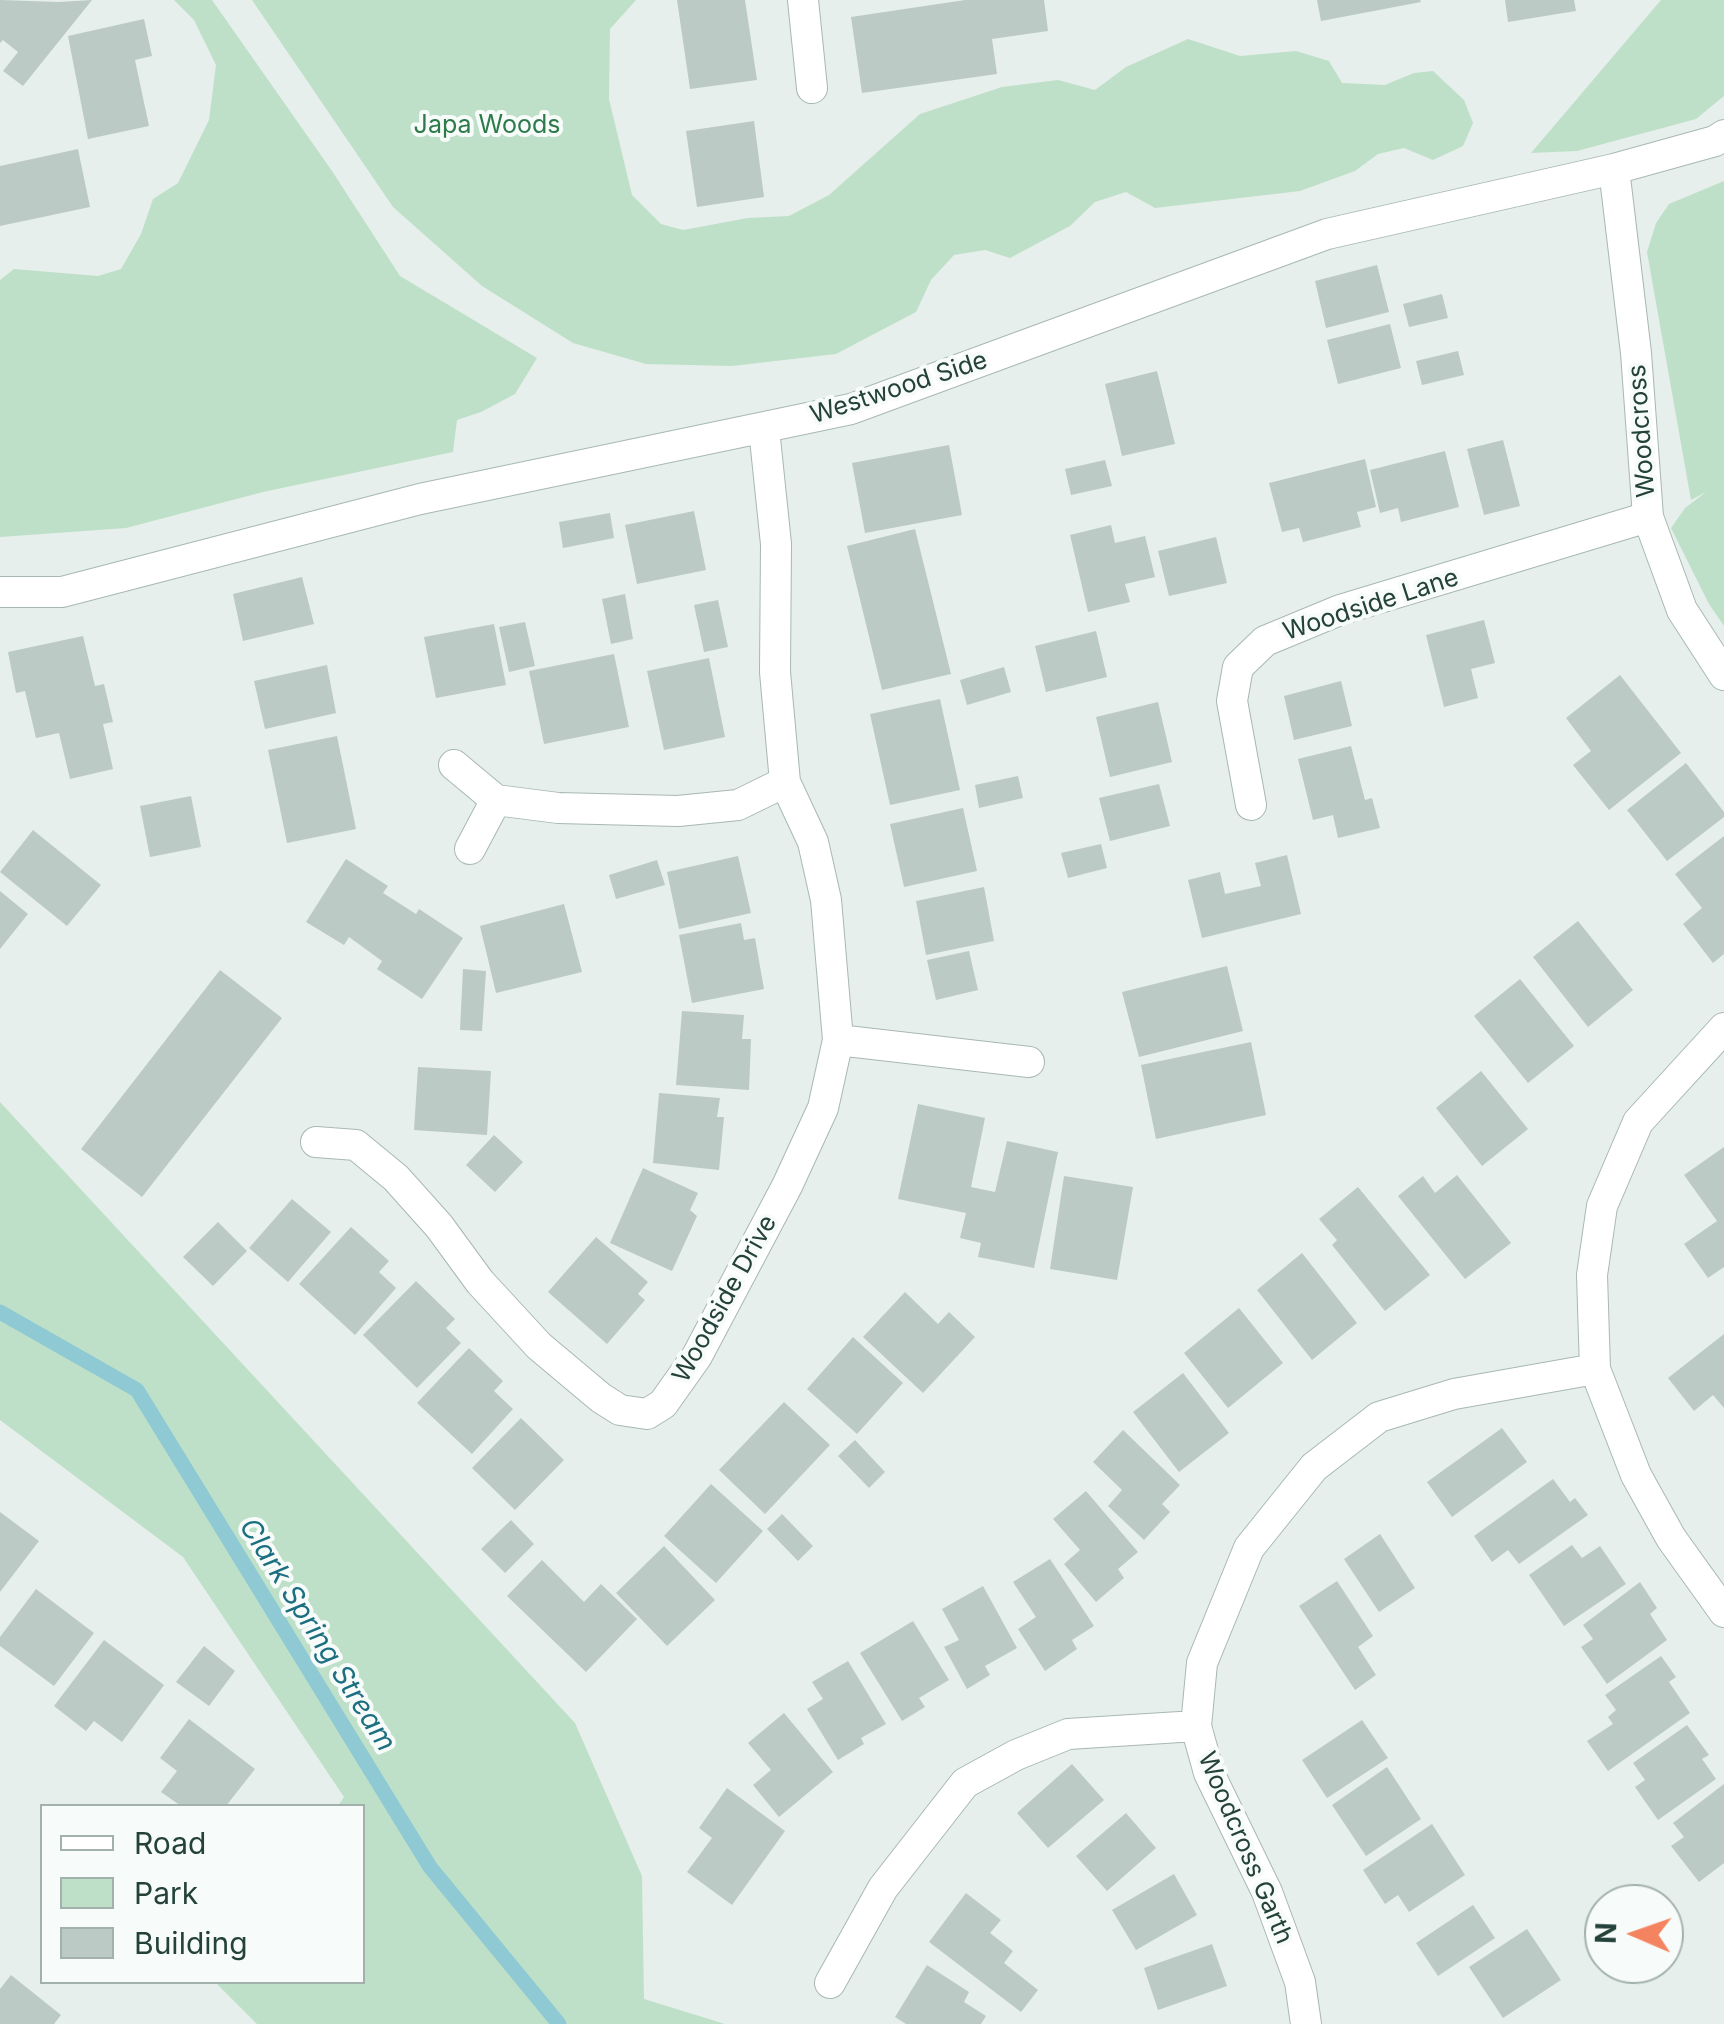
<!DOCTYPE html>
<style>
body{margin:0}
#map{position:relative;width:1724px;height:2024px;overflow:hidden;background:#e6efeb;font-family:Inter,sans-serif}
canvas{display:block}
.legend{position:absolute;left:40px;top:1804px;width:325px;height:180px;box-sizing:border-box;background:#f7fbf9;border:2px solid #a3b1ad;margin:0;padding:12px 18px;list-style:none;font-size:30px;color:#24423a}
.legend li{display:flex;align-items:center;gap:20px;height:50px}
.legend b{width:50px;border:2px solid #a3b1ad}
.north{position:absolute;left:1584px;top:1884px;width:100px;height:100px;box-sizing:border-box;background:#f7fbf9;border:2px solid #a3b1ad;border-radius:50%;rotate:272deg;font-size:28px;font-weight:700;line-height:40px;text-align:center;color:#24423a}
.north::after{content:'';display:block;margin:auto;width:35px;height:45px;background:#f4845f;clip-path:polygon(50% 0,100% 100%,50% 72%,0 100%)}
</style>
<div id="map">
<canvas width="1724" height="2024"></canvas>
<ul class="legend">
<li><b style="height:12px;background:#fff"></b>Road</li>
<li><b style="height:28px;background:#bfe0c8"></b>Park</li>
<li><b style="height:28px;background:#bbcac4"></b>Building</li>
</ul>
<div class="north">N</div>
</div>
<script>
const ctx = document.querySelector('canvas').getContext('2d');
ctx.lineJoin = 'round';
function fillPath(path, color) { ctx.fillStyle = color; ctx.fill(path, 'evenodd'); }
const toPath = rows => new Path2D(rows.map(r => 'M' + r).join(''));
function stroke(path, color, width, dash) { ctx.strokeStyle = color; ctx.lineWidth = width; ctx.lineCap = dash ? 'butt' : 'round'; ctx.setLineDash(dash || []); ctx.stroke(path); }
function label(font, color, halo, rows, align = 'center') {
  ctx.font = font + ' Inter,sans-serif'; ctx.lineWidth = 8; ctx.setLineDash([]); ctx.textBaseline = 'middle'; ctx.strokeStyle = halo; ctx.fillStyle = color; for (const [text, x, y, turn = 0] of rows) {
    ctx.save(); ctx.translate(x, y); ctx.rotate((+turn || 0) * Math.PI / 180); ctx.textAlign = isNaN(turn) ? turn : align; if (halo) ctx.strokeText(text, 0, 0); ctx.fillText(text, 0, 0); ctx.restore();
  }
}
fillPath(toPath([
 [174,0,212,0,332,171,400,276,537,358,515,394,481,412,457,420,453,452,263,492,126,528,0,537,0,280,14,269,98,276,121,269,141,234,153,199,178,183,209,120,216,65,194,20],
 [252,0,636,0,610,29,609,99,632,195,661,224,683,230,748,218,789,216,829,195,920,114,1002,87,1058,80,1095,90,1126,67,1188,39,1240,56,1296,51,1329,61,1342,83,1385,85,1414,73,1433,71,1464,100,1473,123,1463,146,1433,160,1404,148,1378,154,1355,171,1300,191,1155,208,1126,192,1095,202,1070,226,1010,258,985,250,954,255,931,280,916,312,836,354,732,366,646,364,573,343,482,286,393,207],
 [1661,0,1724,0,1724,96,1696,119,1577,151,1531,153],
 [1724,181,1724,626,1709,604,1671,528,1685,508,1706,492,1691,500,1647,252,1656,223,1669,204],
 [0,1102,575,1723,642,1876,644,1999,725,2024,257,2024,215,1982,362,1982,362,1806,338,1806,344,1797,183,1557,0,1420]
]), '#bfe0c8');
stroke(toPath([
 [0,1312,137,1390,430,1867,559,2024]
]), '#8ec9d4', 15);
fillPath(toPath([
 [0,0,59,2,92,0,23,86,3,71,18,52,3,40,0,43],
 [677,0,745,0,757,80,690,89],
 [965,0,1044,0,1048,31,992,39,997,74,862,93,851,17],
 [1317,0,1420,0,1421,2,1321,21],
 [1505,0,1574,0,1576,11,1508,22],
 [144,19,152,56,135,60,149,126,88,139,68,36],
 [754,121,764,197,697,207,686,131],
 [78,149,90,207,0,226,0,166],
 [1377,265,1389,312,1326,328,1315,281],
 [1442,294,1448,318,1409,327,1403,304],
 [1390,324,1401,368,1338,384,1327,340],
 [1458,351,1464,375,1422,385,1416,361],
 [1157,371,1175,444,1122,456,1105,384],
 [1503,440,1520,506,1484,515,1467,449],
 [949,445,962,515,865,533,852,463],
 [1445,451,1459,507,1401,522,1398,508,1380,513,1370,470],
 [1365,459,1376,507,1357,512,1361,527,1303,542,1299,528,1282,532,1269,483],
 [1105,460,1112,486,1071,495,1065,469],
 [694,511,706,570,637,584,625,525],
 [610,513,614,538,563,548,559,522],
 [1111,525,1115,543,1145,536,1155,577,1125,584,1130,602,1088,612,1070,535],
 [915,529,951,674,882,690,847,546],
 [1216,537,1227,583,1169,596,1158,551],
 [302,577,314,624,243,641,233,594],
 [625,594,633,639,611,644,602,599],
 [718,600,728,647,704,652,694,605],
 [1484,620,1495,663,1471,669,1478,698,1444,707,1426,635],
 [525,622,535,666,509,672,499,627],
 [494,624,506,685,436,698,424,637],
 [1096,631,1107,677,1046,692,1035,646],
 [83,636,95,686,104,684,113,722,103,724,113,769,70,779,59,733,36,738,25,691,16,693,8,652],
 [614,654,629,727,544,744,529,671],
 [709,658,725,737,664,750,647,671],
 [327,665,336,713,265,729,254,681],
 [1004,667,1011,692,967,705,960,680],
 [1620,675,1681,753,1609,810,1573,765,1591,751,1566,718],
 [1341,681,1352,726,1294,740,1284,696],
 [940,699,960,790,890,805,870,714],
 [1158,702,1172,762,1110,777,1096,717],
 [337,736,356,829,287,843,268,750],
 [1351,746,1365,800,1372,798,1380,828,1338,838,1333,815,1313,820,1298,759],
 [1686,763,1724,812,1724,817,1667,861,1627,810],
 [1018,776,1023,798,979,808,975,785],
 [1159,784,1170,826,1110,841,1099,798],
 [191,796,201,847,150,857,140,806],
 [963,808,977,871,904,887,890,824],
 [33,830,101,885,67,926,0,872],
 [1724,836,1724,954,1713,963,1683,924,1702,908,1675,874],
 [1101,844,1107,868,1068,878,1061,853],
 [1287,855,1301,914,1202,938,1188,880,1220,872,1225,894,1261,886,1255,863],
 [738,856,751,913,679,929,667,872],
 [346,859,388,886,383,893,416,914,419,909,463,938,422,999,377,969,382,961,349,937,344,945,306,922],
 [657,860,665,885,616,899,609,875],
 [984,887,994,941,926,955,916,901],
 [0,891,28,914,0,949],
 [564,904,582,972,496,993,480,926],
 [1578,921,1633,990,1588,1027,1533,957],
 [741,923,744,940,755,938,764,989,692,1003,679,935],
 [969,951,978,990,936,1000,927,960],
 [1227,966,1243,1031,1139,1057,1122,992],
 [463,969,486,971,482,1031,460,1030],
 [220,970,282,1018,142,1197,81,1149],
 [1520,979,1574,1046,1528,1083,1474,1016],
 [682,1011,744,1015,742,1039,751,1039,749,1090,676,1085],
 [1251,1042,1266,1115,1156,1139,1141,1065],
 [418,1067,491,1071,487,1135,414,1130],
 [1481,1071,1528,1129,1482,1166,1436,1108],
 [659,1093,720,1098,717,1117,724,1117,719,1170,653,1163],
 [918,1104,985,1118,971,1187,995,1192,1007,1141,1058,1152,1034,1268,978,1257,981,1243,960,1238,966,1213,898,1199],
 [494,1135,523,1162,495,1192,466,1165],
 [1724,1147,1724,1267,1708,1278,1684,1244,1717,1221,1684,1175],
 [643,1168,698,1193,690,1210,697,1216,672,1271,610,1243],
 [1457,1175,1511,1243,1465,1279,1398,1196,1423,1176,1435,1193],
 [1064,1176,1133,1187,1117,1280,1050,1269],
 [1358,1187,1430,1275,1385,1311,1332,1245,1337,1240,1319,1219],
 [292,1199,331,1232,288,1282,249,1248],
 [218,1222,247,1251,213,1286,183,1257],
 [351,1227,389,1261,379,1272,396,1288,355,1335,299,1284],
 [596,1237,648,1282,638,1294,645,1300,607,1344,548,1292],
 [1302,1253,1357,1323,1312,1360,1257,1290],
 [416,1281,455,1319,446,1328,461,1343,417,1388,363,1335],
 [905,1292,938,1324,949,1312,975,1337,923,1393,863,1337],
 [1239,1308,1283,1363,1228,1408,1184,1353],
 [1724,1334,1724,1408,1713,1395,1694,1411,1668,1378],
 [853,1337,903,1383,857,1434,807,1389],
 [469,1348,503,1381,494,1391,513,1409,472,1454,417,1403],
 [1183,1373,1229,1433,1179,1472,1133,1412],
 [784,1402,830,1445,765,1514,719,1470],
 [521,1418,564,1460,515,1510,472,1468],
 [1502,1428,1527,1462,1452,1517,1427,1482],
 [1123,1430,1180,1485,1162,1504,1170,1512,1144,1540,1108,1506,1122,1490,1093,1462],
 [855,1440,885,1472,869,1488,838,1456],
 [1553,1479,1570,1502,1575,1498,1588,1515,1519,1564,1508,1550,1492,1562,1474,1536],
 [711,1484,763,1531,716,1583,664,1536],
 [1086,1491,1138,1552,1118,1569,1124,1578,1096,1602,1064,1564,1080,1550,1053,1519],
 [0,1512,39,1541,0,1592],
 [782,1514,813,1546,798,1561,767,1529],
 [511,1520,534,1544,505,1573,481,1549],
 [1380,1534,1415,1588,1379,1612,1344,1559],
 [1572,1545,1582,1558,1600,1546,1626,1584,1564,1626,1529,1575],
 [664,1546,715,1600,667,1646,616,1593],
 [1050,1559,1094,1626,1072,1640,1077,1649,1045,1671,1018,1629,1036,1617,1013,1582],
 [542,1560,584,1602,601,1584,637,1619,586,1672,507,1596],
 [1337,1581,1373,1636,1358,1647,1376,1675,1355,1690,1299,1606],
 [1640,1582,1657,1608,1650,1614,1667,1640,1607,1684,1581,1647,1593,1639,1583,1625],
 [983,1586,1017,1648,985,1666,990,1675,967,1689,944,1647,959,1640,942,1609],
 [36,1589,94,1633,54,1686,0,1646,0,1637],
 [913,1621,949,1680,919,1698,925,1707,902,1721,860,1653],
 [104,1640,164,1685,122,1742,94,1721,86,1731,54,1706],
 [204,1646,235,1671,209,1706,176,1682],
 [1661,1656,1676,1677,1669,1682,1690,1713,1608,1771,1587,1741,1613,1724,1608,1717,1616,1710,1605,1695],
 [848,1661,886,1724,861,1738,864,1744,838,1760,807,1709,823,1699,812,1682],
 [784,1713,833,1772,779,1817,753,1785,771,1770,748,1743],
 [189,1719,255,1769,226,1806,181,1806,161,1792,177,1771,160,1758],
 [1362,1720,1388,1758,1327,1798,1302,1760],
 [1687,1725,1709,1755,1702,1759,1716,1779,1658,1820,1635,1787,1645,1780,1633,1763],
 [1072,1764,1104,1800,1048,1848,1017,1813],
 [1387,1767,1421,1819,1366,1856,1332,1805],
 [1724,1784,1724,1863,1699,1882,1671,1846,1684,1837,1673,1823],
 [727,1788,785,1831,732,1905,687,1872,712,1838,699,1828],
 [1126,1813,1156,1848,1107,1891,1076,1856],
 [1432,1824,1465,1875,1409,1912,1398,1895,1385,1904,1363,1870],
 [1174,1874,1197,1915,1136,1950,1112,1910],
 [966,1893,1001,1920,990,1933,1013,1951,1004,1963,1038,1990,1021,2012,929,1942],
 [1473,1905,1495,1938,1438,1976,1416,1943],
 [1527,1929,1561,1980,1503,2018,1469,1967],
 [1212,1944,1227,1986,1158,2010,1144,1968],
 [927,1965,969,1992,964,2002,986,2016,981,2024,906,2024,895,2017],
 [11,1975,61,2015,54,2024,0,2024,0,1989]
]), '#bbcac4');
const minor = toPath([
 [803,0,812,88],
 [1614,169,1636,353,1648,517,1682,610,1724,675],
 [0,592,62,592,420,499,851,409,1327,234,1614,169,1715,141,1724,135],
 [454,765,496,800,558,808,678,811,738,805,785,782],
 [1251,805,1232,701,1238,667,1265,641,1340,610,1648,517],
 [470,849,496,800],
 [1724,1028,1638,1122,1602,1206,1592,1275,1595,1369,1636,1475,1671,1538,1724,1612],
 [838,1040,1029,1062],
 [316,1142,356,1145,396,1178,439,1226,480,1282,539,1346,601,1398,620,1410,647,1414,663,1404,697,1356,787,1186,823,1108,838,1040,826,900,813,842,785,782,775,672,776,544,764,429],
 [830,1983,883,1888,965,1783,1016,1755,1068,1734,1196,1726],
 [1306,2024,1300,1982,1267,1892,1209,1773,1196,1726,1202,1663,1249,1548,1314,1467,1379,1417,1454,1394,1595,1369]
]);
stroke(minor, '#a8b8b2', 32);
stroke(minor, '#fff', 30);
label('25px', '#2d7a4b', '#f7fbf9', [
 ["Japa Woods",487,125]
]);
label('25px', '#24423a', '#f7fbf9', [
 ["Westwood Side",899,388,-18],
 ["Woodcross",1642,431,-94],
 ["Woodside Lane",1371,605,-18],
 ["Woodside Drive",725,1299,-61],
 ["Woodcross Garth",1245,1848,67]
]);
label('italic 28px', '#1c6f80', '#f7fbf9', [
 ["Clark Spring Stream",317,1635,58]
]);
</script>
